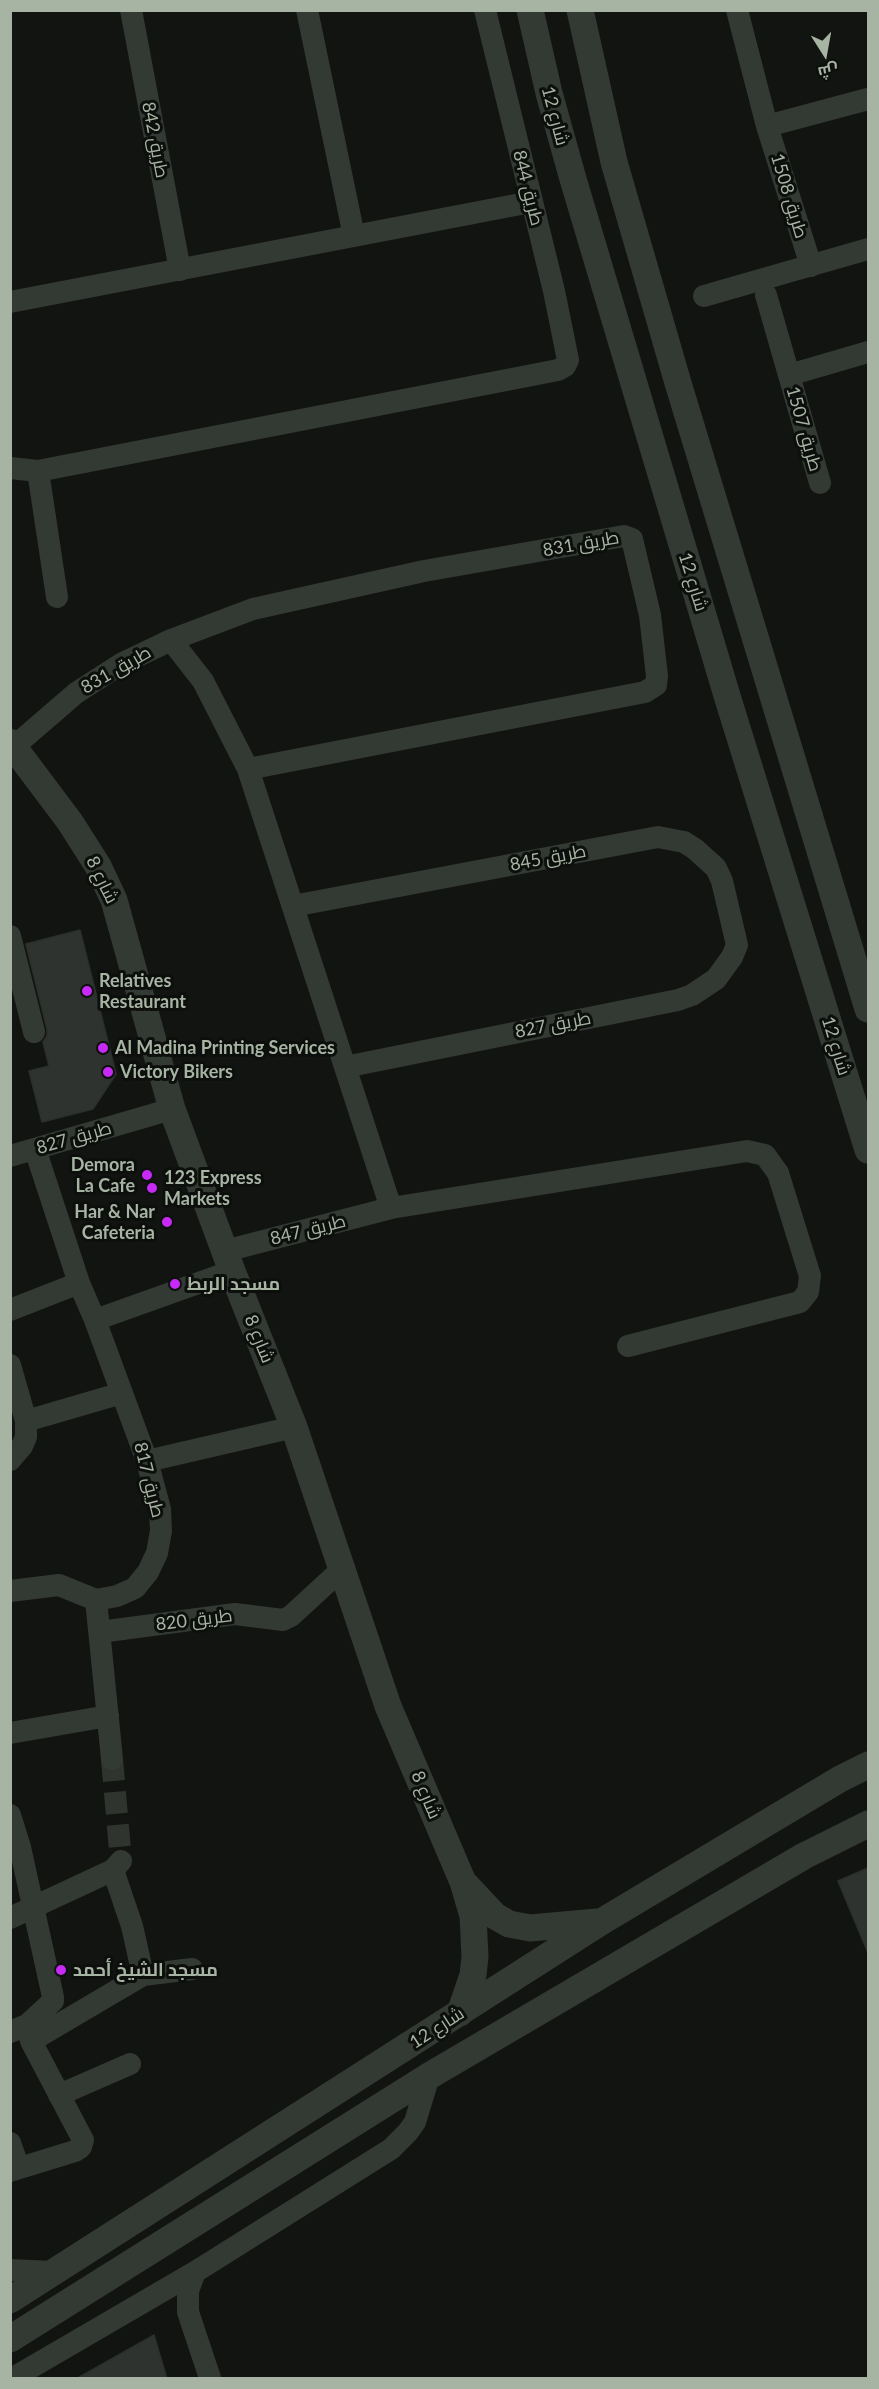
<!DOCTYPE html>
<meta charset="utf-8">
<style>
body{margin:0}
#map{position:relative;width:879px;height:2389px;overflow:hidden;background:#121412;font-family:Lato,Cairo,sans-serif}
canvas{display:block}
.frame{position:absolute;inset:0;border:12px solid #a7b4a3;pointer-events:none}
.north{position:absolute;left:795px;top:24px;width:60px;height:60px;-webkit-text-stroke:4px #0d0f0d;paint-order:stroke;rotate:169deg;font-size:16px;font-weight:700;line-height:24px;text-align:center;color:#a7b4a3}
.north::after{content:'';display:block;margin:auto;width:21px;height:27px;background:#a7b4a3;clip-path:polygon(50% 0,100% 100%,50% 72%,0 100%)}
</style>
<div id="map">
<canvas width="879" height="2389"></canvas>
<div class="frame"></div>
<div class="north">ش</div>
</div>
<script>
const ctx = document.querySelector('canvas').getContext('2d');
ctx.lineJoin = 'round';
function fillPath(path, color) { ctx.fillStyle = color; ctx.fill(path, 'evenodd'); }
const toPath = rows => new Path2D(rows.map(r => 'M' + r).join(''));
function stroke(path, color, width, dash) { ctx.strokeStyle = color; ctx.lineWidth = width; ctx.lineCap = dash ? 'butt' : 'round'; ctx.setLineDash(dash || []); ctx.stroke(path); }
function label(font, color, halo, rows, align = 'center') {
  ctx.font = font + ' Lato,Cairo,sans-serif'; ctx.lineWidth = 6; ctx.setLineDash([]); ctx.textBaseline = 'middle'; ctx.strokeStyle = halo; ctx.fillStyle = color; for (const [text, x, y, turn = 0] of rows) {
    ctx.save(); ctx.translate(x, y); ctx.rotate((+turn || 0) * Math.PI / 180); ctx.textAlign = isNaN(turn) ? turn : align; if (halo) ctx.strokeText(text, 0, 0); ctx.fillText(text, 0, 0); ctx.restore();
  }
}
const building = toPath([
 [80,930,116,1074,93,1109,42,1122,29,1071,49,1066,43,1042,47,1036,47,1029,26,944,80,930],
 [868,1868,868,1953,838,1881,868,1868],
 [154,2335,167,2379,76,2379,154,2335]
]);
fillPath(building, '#2f332f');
stroke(building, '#2c302c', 1.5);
stroke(toPath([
 [112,1759,121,1861]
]), '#30342f', 22, [22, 11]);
stroke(toPath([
 [131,10,180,270],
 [307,10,354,236],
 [737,10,767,126,811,266],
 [767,126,868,99],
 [766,295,820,483],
 [704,296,868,249],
 [10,302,531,202],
 [789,375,868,352],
 [10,468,38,471,558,370,565,366,568,360,554,291,485,10],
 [38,471,57,597],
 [171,640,203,681,248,769,391,1208],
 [10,750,76,693,121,664,171,640,253,609,424,571,624,536,632,539,650,615,657,676,656,685,645,692,248,769],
 [293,906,658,837,684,842,695,849,716,868,722,881,737,945,732,957,716,979,692,995,678,1000,345,1067],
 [10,936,34,1032],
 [35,1149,79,1283,95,1320,147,1461,160,1509,161,1531,157,1553,148,1572,135,1588,117,1596,96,1600,112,1759],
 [10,1156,172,1109],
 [225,1251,391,1208,747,1151,765,1155,778,1173,810,1276,808,1292,800,1302,628,1346],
 [10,1310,79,1283],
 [95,1320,232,1271],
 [10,1365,26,1421,26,1437,22,1446,10,1460],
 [26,1421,122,1393],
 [147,1461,294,1427],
 [10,1591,59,1585,96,1600],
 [100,1632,235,1614,283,1620,291,1616,342,1569],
 [10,1733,108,1716],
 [10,1815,20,1847,53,1997,53,2001,27,2025,10,2032],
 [113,1870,132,1926,143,1975],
 [10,1918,113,1870,121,1861],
 [31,2041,143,1975,192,1969],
 [59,2095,130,2064],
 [10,2143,19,2168],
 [10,2171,75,2151,81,2147,83,2140,31,2041,27,2025],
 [10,2270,54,2272],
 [195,2272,188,2291,188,2312,210,2378],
 [13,2378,195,2272,391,2149,408,2132,415,2122,429,2076]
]), '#333933', 22);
stroke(toPath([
 [530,10,549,93,573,179,728,699,868,1150],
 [580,10,614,162,678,383,868,1009],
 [10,742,70,822,98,866,114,900,172,1109,232,1271,294,1427,388,1706,463,1882,473,1916,475,1957,473,1975,460,2013],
 [466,1885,495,1916,509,1924,530,1928,597,1922],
 [10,2300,601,1922,840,1779,868,1765],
 [10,2339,429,2076,804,1856,868,1824]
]), '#333933', 27);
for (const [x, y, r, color] of [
 [87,991,6,"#c72af4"],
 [103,1048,6,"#c72af4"],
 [108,1072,6,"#c72af4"],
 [147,1175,6,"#c72af4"],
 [152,1188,6,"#c72af4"],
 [167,1222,6,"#c72af4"],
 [175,1284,6,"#c72af4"],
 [61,1970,6,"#c72af4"]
]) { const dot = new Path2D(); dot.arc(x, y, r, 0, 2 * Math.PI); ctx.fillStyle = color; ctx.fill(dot); stroke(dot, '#0d0f0d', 2); }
label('18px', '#a7b4a3', '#0d0f0d', [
 ["شارع 12",555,116,75],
 ["طريق 842",155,140,79],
 ["طريق 844",528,188,76],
 ["طريق 1508",789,196,73],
 ["طريق 1507",804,429,74],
 ["طريق 831",581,544,-10],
 ["شارع 12",693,582,73],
 ["طريق 831",116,670,-30],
 ["طريق 845",548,858,-11],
 ["شارع 8",102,880,64],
 ["طريق 827",553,1025,-11],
 ["شارع 12",836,1046,73],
 ["طريق 827",74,1138,-16],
 ["طريق 847",308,1230,-14],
 ["شارع 8",259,1339,68],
 ["طريق 817",149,1480,76],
 ["طريق 820",194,1620,-7],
 ["شارع 8",426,1795,67],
 ["شارع 12",437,2028,-33]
]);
label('bold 18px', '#a7b4a3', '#0d0f0d', [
 ["Relatives",99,981],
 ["Restaurant",99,1002],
 ["Al Madina Printing Services",115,1048],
 ["Victory Bikers",120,1072],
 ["Demora",135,1165,"right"],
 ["La Cafe",135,1186,"right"],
 ["123 Express",164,1178],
 ["Markets",164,1199],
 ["Har & Nar",155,1212,"right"],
 ["Cafeteria",155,1233,"right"],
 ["مسجد الربط",187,1284],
 ["مسجد الشيخ أحمد",73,1970]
], 'left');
</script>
